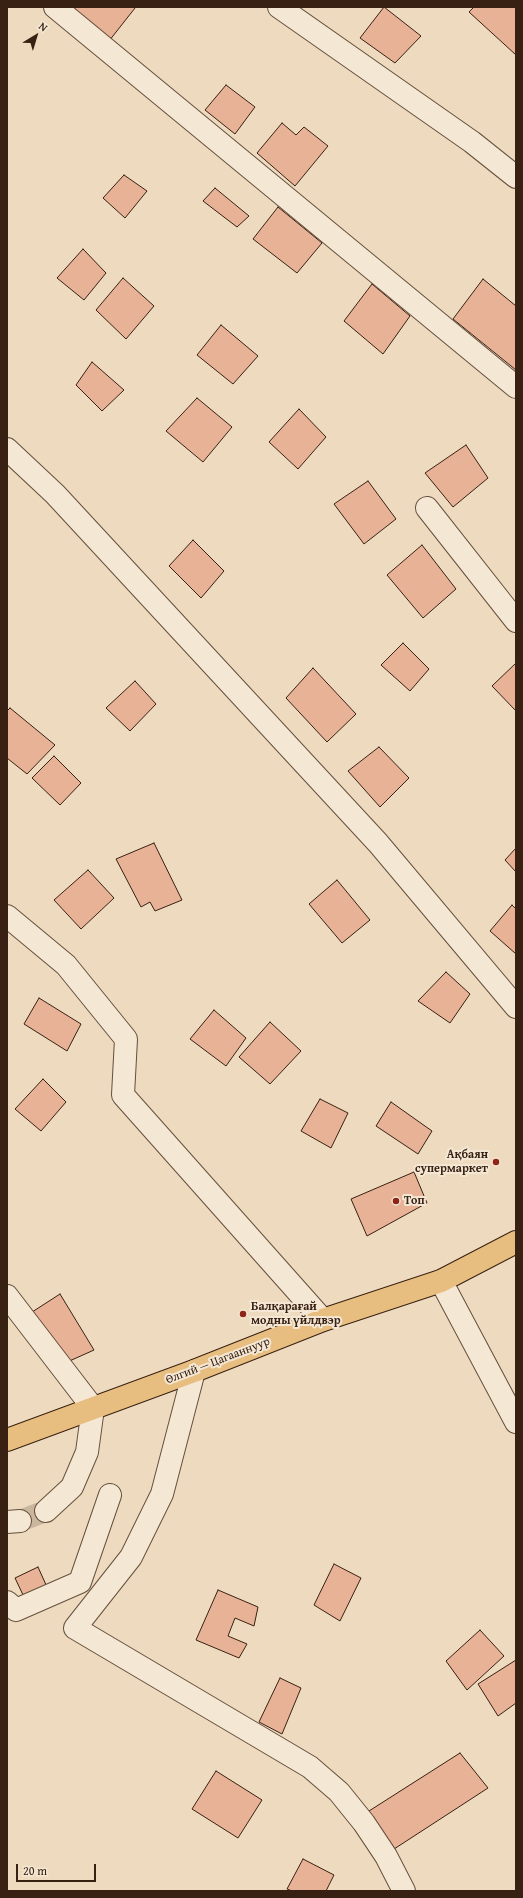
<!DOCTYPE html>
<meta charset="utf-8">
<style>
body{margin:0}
#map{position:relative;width:523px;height:1898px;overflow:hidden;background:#eedbbf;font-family:"Gentium Book Plus",serif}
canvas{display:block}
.frame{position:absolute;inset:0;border:8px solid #382012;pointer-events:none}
.north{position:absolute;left:16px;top:16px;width:40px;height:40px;-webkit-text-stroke:3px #f4e8d5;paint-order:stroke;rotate:38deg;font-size:11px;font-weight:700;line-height:16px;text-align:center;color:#382012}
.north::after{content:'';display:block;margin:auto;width:14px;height:18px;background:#382012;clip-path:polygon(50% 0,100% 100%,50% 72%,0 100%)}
.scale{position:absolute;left:16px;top:1864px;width:80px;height:18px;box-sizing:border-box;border:2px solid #382012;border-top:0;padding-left:5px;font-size:12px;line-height:14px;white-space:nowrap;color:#382012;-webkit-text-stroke:3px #f4e8d5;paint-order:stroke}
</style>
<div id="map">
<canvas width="523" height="1898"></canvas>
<div class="frame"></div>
<div class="north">N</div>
<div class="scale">20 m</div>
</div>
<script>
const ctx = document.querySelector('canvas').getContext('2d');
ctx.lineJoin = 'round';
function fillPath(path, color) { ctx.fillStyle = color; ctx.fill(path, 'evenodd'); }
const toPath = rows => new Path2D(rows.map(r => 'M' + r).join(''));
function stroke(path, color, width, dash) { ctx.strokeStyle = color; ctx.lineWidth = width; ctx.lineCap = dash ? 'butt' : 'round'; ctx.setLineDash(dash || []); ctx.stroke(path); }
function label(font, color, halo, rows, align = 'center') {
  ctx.font = font + ' "Gentium Book Plus",serif'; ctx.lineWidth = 4; ctx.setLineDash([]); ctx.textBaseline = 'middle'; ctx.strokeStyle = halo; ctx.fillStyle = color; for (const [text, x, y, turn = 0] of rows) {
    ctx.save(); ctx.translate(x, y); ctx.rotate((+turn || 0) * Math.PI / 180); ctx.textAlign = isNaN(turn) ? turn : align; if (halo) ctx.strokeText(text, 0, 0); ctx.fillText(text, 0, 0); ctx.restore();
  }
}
const building = toPath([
 [73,7,134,7,135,8,109,41,72,8,73,7],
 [384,7,421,36,395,63,360,38,384,7],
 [474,7,516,7,516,55,469,12,474,7],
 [226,85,255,107,235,134,205,110,226,85],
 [282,123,296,135,304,127,328,146,295,186,257,153,282,123],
 [124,175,147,191,125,218,103,198,124,175],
 [215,188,249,216,237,227,203,201,215,188],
 [278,207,322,243,297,273,253,239,278,207],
 [83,249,106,273,84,300,57,278,83,249],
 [123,278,154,306,126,339,96,310,123,278],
 [483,279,516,306,516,370,453,319,483,279],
 [372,284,410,316,383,354,344,321,372,284],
 [221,325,258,356,233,384,197,355,221,325],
 [92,362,124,390,102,411,76,385,92,362],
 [197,398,232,427,203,462,166,431,197,398],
 [299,409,326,437,298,469,269,442,299,409],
 [466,445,488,478,453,507,425,473,466,445],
 [368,481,396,519,364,544,334,504,368,481],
 [193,540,224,571,201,598,169,566,193,540],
 [422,545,456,589,423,618,387,575,422,545],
 [403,643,429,669,410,691,381,665,403,643],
 [516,663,516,711,492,686,516,663],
 [313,668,356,714,327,742,286,698,313,668],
 [135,681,156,704,130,731,106,708,135,681],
 [10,708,55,745,27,774,7,758,7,711,10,708],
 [379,747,409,778,380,807,348,771,379,747],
 [54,756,81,783,60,805,32,778,54,756],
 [154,843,182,900,155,911,150,902,141,907,116,859,154,843],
 [516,848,516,872,505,860,516,848],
 [88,870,114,898,81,929,54,900,88,870],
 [337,880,370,920,342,943,309,904,337,880],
 [512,905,516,909,516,954,490,931,512,905],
 [446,972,470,994,450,1023,418,1001,446,972],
 [39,998,81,1024,67,1051,24,1024,39,998],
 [214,1010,246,1038,226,1066,190,1039,214,1010],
 [270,1022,301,1051,270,1084,239,1057,270,1022],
 [43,1079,66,1102,41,1131,15,1109,43,1079],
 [320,1099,348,1113,331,1148,301,1131,320,1099],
 [391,1102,432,1131,418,1154,376,1126,391,1102],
 [414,1172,427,1203,367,1236,351,1199,414,1172],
 [60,1294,94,1350,65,1363,29,1314,60,1294],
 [334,1564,361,1578,340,1621,314,1605,334,1564],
 [38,1567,47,1587,24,1597,15,1578,38,1567],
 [218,1590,258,1607,254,1626,235,1618,228,1636,247,1644,239,1658,196,1640,218,1590],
 [480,1630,504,1656,467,1690,446,1661,480,1630],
 [516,1660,516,1703,498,1716,478,1684,516,1660],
 [280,1678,301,1688,282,1734,259,1722,280,1678],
 [460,1753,488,1788,391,1851,369,1811,460,1753],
 [216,1771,262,1800,238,1838,192,1809,216,1771],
 [303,1859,334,1875,326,1891,292,1891,287,1889,303,1859]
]);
fillPath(building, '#e8b297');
stroke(building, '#382012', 1);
stroke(toPath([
 [20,1521,46,1511]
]), '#cab69c', 22, [22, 11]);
const minor = toPath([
 [55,7,516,387],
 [279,7,472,142,516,177],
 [7,449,55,494,378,843,516,1007],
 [427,508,516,621],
 [7,916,66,965,126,1039,123,1095,323,1320],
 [441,1281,516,1422],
 [7,1296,93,1408,87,1452,72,1487,46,1511],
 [194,1371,162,1494,131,1557,75,1628,310,1767,339,1792,364,1823,386,1856,404,1891],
 [7,1522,20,1521],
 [7,1602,16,1610,80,1582,110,1495]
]);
const highway = toPath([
 [7,1440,194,1371,323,1320,441,1281,516,1242]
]);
stroke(minor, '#664f3d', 24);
stroke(highway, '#382012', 24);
stroke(minor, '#f4e8d5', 22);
stroke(highway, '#e7be80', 22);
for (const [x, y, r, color] of [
 [496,1162,4,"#8f2418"],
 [396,1201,4,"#8f2418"],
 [243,1314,4,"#8f2418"]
]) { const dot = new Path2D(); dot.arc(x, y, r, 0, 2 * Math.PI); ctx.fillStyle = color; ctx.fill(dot); stroke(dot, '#f4e8d5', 1.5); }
label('bold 12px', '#382012', '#f4e8d5', [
 ["Ақбаян",488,1155,"right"],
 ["супермаркет",488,1169,"right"],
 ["Топ",404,1201],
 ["Балқарағай",251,1307],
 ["модны үйлдвэр",251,1321]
], 'left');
label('12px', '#382012', '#f4e8d5', [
 ["Өлгий — Цагааннуур",218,1361,-21]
]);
</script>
